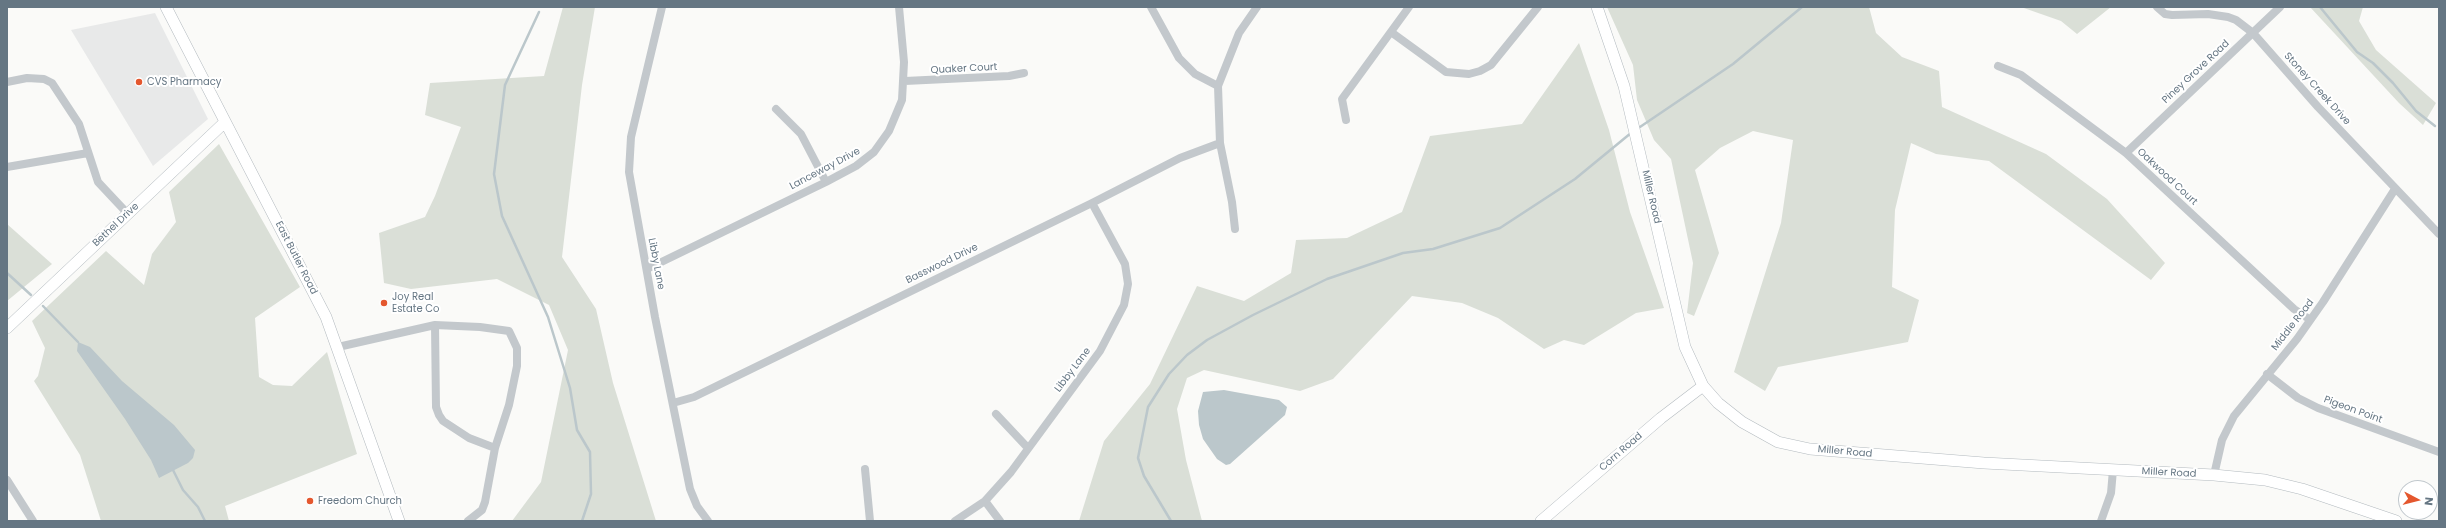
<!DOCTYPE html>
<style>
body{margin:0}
#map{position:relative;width:2446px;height:528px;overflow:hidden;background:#fafaf8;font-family:Poppins,sans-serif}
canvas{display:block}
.frame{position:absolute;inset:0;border:8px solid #657683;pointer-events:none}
.north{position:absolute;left:2398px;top:480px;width:40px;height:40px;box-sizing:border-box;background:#fff;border:1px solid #c1c8cd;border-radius:50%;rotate:97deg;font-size:11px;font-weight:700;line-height:16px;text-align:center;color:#657683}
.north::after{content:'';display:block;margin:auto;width:14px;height:18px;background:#e4572e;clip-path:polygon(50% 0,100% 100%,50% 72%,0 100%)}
</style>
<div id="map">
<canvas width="2446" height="528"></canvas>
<div class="frame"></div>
<div class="north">N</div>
</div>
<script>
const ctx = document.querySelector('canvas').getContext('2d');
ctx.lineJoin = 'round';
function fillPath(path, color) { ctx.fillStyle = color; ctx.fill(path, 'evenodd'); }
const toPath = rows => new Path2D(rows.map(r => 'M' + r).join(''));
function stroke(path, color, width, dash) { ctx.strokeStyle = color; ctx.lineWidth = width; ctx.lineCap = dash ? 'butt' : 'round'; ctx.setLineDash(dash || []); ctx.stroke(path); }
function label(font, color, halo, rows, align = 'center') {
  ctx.font = font + ' Poppins,sans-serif'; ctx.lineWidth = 4; ctx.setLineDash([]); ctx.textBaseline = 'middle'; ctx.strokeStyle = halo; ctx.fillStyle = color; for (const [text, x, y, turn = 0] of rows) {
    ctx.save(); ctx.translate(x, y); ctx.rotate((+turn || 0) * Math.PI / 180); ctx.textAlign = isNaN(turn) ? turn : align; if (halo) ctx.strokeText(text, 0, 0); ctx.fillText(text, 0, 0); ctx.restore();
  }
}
fillPath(toPath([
 [155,13,208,119,153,166,71,30]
]), '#e8e9e9');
fillPath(toPath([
 [563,7,595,7,582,85,562,257,596,309,613,383,656,521,512,521,541,482,568,350,549,305,497,279,411,289,384,283,379,233,425,217,435,196,461,127,425,115,430,83,544,76],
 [1607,7,1869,7,1876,33,1902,57,1939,71,1942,107,2046,154,2107,199,2165,263,2151,280,1989,161,1936,154,1911,143,1895,210,1892,287,1919,300,1908,342,1778,367,1765,391,1734,372,1781,223,1793,140,1753,131,1720,148,1695,170,1719,253,1694,316,1687,313,1693,263,1671,159,1654,140,1637,100,1633,65],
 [2021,7,2111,7,2077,34,2061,21],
 [2310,7,2363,7,2359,21,2376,50,2436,103,2423,125,2399,103],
 [1579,43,1609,130,1630,212,1664,308,1636,313,1584,345,1564,340,1544,349,1498,318,1462,303,1412,296,1333,379,1300,391,1204,370,1187,378,1177,409,1186,460,1202,521,1079,521,1104,441,1150,384,1197,286,1244,301,1291,273,1296,240,1347,238,1402,212,1430,136,1522,124],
 [219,144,300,287,255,318,259,377,273,385,292,386,327,352,357,454,225,506,229,521,101,521,80,455,34,381,38,376,45,348,32,321,106,251,144,285,152,254,176,222,169,192],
 [7,224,52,264,7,301]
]), '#dadfd7');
fillPath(toPath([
 [78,342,90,347,122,381,174,425,195,450,193,458,188,463,159,478,151,460,125,419,77,351],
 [1224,390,1279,400,1287,407,1285,415,1230,464,1226,465,1217,459,1203,439,1199,425,1198,411,1203,392]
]), '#bbc7cb');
stroke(toPath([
 [2320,7,2357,52,2373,63,2393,83,2416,111,2435,126],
 [539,12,505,85,494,174,502,216,548,317,570,388,577,430,590,452,591,494,582,521],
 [1637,129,1733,64,1802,7],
 [7,273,31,295],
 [43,306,78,342],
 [173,470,183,490,198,507,205,521],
 [1171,521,1144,476,1138,458,1148,407,1169,374,1187,355,1207,340,1253,315,1327,279,1403,253,1433,249,1500,228,1575,179,1631,133]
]), '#bbc7cb', 2.5);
const secondary = toPath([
 [166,7,326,317,399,521],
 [1597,7,1624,86,1685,347,1703,386,1718,403,1742,422,1778,442,1810,449,1984,463,2214,475,2265,480,2302,489,2396,521],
 [7,328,225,122],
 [1541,521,1661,418,1703,386]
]);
stroke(secondary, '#b3babf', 12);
stroke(toPath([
 [662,7,631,137,629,172,655,317,690,489,697,506,708,521],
 [1151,7,1179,58,1195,74,1218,86],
 [2157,7,2165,14,2172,15,2208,14,2228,17,2236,20,2253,33,2318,107,2439,234],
 [1391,32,1446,72,1469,74,1480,71,1491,65,1538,7],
 [1998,66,2021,75,2126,153,2294,309,2309,319],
 [905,81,1009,76,1024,73],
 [7,82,27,78,44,79,52,83,79,124,98,182,128,214],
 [776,109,801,134,826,182],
 [1346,120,1342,99,1409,7],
 [2126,153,2280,7],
 [7,167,88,153],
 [1235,229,1232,202,1220,143,1218,86,1239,33,1257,7],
 [647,269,826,182,856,166,874,152,889,131,902,100,904,62,899,7],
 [435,325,436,407,439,415,443,421,469,438,495,448],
 [338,347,435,325,480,327,509,331,517,348,517,366,509,405,495,448,485,502,482,510,468,521],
 [2267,374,2298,398,2318,408,2439,452],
 [673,403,694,397,1092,203,1180,158,1220,143],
 [996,414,1027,447],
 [865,469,870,521],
 [2214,475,2222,440,2234,416,2297,339,2323,302,2395,189],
 [7,480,33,521],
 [985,501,1000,521],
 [955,521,985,501,1011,472,1100,351,1124,305,1128,284,1125,264,1092,203],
 [2101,521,2111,493,2113,470]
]), '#c3c8cc', 8);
stroke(secondary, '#fff', 11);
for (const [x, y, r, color] of [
 [139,82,4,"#e4572e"],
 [384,303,4,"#e4572e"],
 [310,501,4,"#e4572e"]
]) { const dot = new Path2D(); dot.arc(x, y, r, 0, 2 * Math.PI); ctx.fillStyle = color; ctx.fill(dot); stroke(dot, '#fff', 1.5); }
label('10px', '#657683', '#fff', [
 ["Quaker Court",964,69,-3],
 ["Piney Grove Road",2196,72,-43],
 ["Stoney Creek Drive",2317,89,48],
 ["Lanceway Drive",825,169,-28],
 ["Oakwood Court",2167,177,43],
 ["Miller Road",1651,197,77],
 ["Bethel Drive",116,225,-43],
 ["East Butler Road",296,258,63],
 ["Libby Lane",656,264,79],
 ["Basswood Drive",942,264,-26],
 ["Middle Road",2293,325,-52],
 ["Libby Lane",1073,370,-53],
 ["Pigeon Point",2353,410,20],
 ["Corn Road",1621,452,-41],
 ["Miller Road",1845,452,5],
 ["Miller Road",2169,473,3]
]);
label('10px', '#657683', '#fff', [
 ["CVS Pharmacy",147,82],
 ["Joy Real",392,297],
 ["Estate Co",392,309],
 ["Freedom Church",318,501]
], 'left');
</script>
